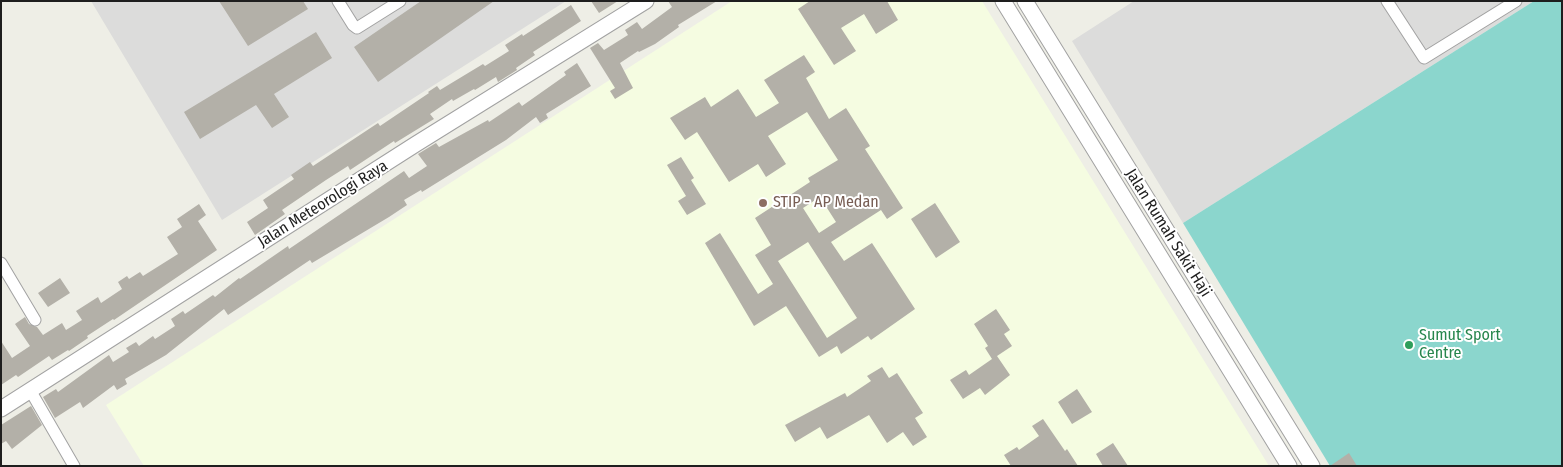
<!DOCTYPE html>
<style>
body{margin:0}
#map{position:relative;width:1563px;height:467px;overflow:hidden;background:#eeeee6;font-family:"Fira Sans Condensed",sans-serif}
canvas{display:block}
.frame{position:absolute;inset:0;border:2px solid #1e1e1e;pointer-events:none}
</style>
<div id="map">
<canvas width="1563" height="467"></canvas>
<div class="frame"></div>
</div>
<script>
const ctx = document.querySelector('canvas').getContext('2d');
ctx.lineJoin = 'round';
function fillPath(path, color) { ctx.fillStyle = color; ctx.fill(path, 'evenodd'); }
const toPath = rows => new Path2D(rows.map(r => 'M' + r).join(''));
function stroke(path, color, width, dash) { ctx.strokeStyle = color; ctx.lineWidth = width; ctx.lineCap = dash ? 'butt' : 'round'; ctx.setLineDash(dash || []); ctx.stroke(path); }
function label(font, color, halo, rows, align = 'center') {
  ctx.font = font + ' "Fira Sans Condensed",sans-serif'; ctx.lineWidth = 4; ctx.setLineDash([]); ctx.textBaseline = 'middle'; ctx.strokeStyle = halo; ctx.fillStyle = color; for (const [text, x, y, turn = 0] of rows) {
    ctx.save(); ctx.translate(x, y); ctx.rotate((+turn || 0) * Math.PI / 180); ctx.textAlign = isNaN(turn) ? turn : align; if (halo) ctx.strokeText(text, 0, 0); ctx.fillText(text, 0, 0); ctx.restore();
  }
}
fillPath(toPath([
 [91,1,566,1,222,220],
 [1134,1,1534,1,1183,223,1072,41]
]), '#dcdcdb');
fillPath(toPath([
 [732,1,982,1,1269,466,144,466,106,405]
]), '#f5fce1');
fillPath(toPath([
 [1534,1,1562,1,1562,466,1330,466,1183,223]
]), '#8bd6cd');
fillPath(toPath([
 [219,1,303,1,308,9,248,46],
 [421,1,494,1,378,82,354,47],
 [591,1,618,1,599,13],
 [668,1,717,1,678,25,679,27,655,44,639,52,638,51,620,63,633,88,615,99,610,91,615,88,590,48,598,43,604,50,628,35,625,30,637,22,642,29,672,7],
 [810,1,887,1,898,20,876,34,864,14,841,28,856,51,834,65,798,9],
 [571,5,581,21,533,52,535,55,516,68,517,70,498,82,496,77,475,90,474,89,453,101,452,99,430,114,434,119,395,143,394,141,350,170,348,166,326,180,282,210,285,214,255,235,247,222,268,208,263,200,294,179,291,175,310,162,313,166,378,123,380,126,429,93,428,92,437,86,440,90,483,64,485,66,509,51,505,45,522,34,523,36],
 [316,32,332,58,274,94,289,117,272,128,256,105,200,139,184,112],
 [804,55,815,72,806,78,829,119,846,108,870,146,865,149,903,208,887,219,881,210,831,242,844,261,872,243,915,309,871,340,868,336,841,354,837,346,819,357,786,306,754,326,705,243,720,233,758,294,773,284,755,255,771,245,755,218,810,182,808,178,838,160,807,112,768,136,786,164,766,177,758,164,729,182,697,132,685,140,670,118,705,97,711,107,738,89,756,117,779,103,764,80],
 [820,197,836,222,819,233,803,208],
 [808,242,857,318,827,338,778,261],
 [577,63,591,86,546,114,548,118,540,123,536,117,506,140,422,192,421,190,404,200,407,205,389,217,312,263,310,260,228,315,224,309,166,355,125,379,127,384,117,390,114,385,83,408,80,402,55,418,43,397,56,389,58,392,109,355,113,362,129,352,126,348,136,342,139,346,153,336,155,339,175,326,171,319,183,311,185,314,213,295,215,297,239,278,240,279,288,246,289,249,404,171,409,178,427,166,418,154,436,143,439,147,488,120,489,122,519,102,522,106,566,75,564,72],
 [681,157,694,178,691,180,706,204,687,215,678,201,686,196,667,165],
 [935,203,960,242,936,258,911,219],
 [199,204,206,215,198,221,217,250,114,320,113,319,87,336,88,338,69,351,68,350,52,360,49,356,18,377,16,375,1,385,1,341,12,358,30,346,15,324,25,317,29,324,37,327,43,335,62,323,66,330,82,320,76,311,98,297,101,303,122,289,118,282,127,276,129,279,140,272,143,276,178,254,167,237,182,227,177,219],
 [60,278,70,293,48,307,38,293],
 [996,309,1010,330,1004,334,1012,346,997,356,1010,375,985,395,980,388,963,399,950,380,966,370,969,375,992,359,985,348,988,346,974,324],
 [882,367,889,378,897,373,923,413,915,418,927,437,913,446,903,432,887,443,869,415,827,439,820,427,795,442,785,425,845,393,847,397,871,381,867,376],
 [1077,389,1092,412,1072,424,1058,402],
 [31,406,42,425,12,449,6,441,1,444,1,425],
 [1043,419,1065,451,1067,449,1078,466,1011,466,1004,455,1017,447,1019,450,1039,436,1032,426],
 [1113,443,1128,466,1103,466,1096,454],
 [1349,453,1357,466,1330,466]
]), '#b3b0a8');
const minor = toPath([
 [338,1,353,25,357,28,400,1],
 [1387,1,1424,58,1516,1],
 [1,263,35,320],
 [30,390,74,466]
]);
const tertiary = toPath([
 [1003,1,1289,466],
 [1025,1,1312,466],
 [1,409,416,144,646,1]
]);
stroke(minor, '#a2a2a2', 13);
stroke(tertiary, '#a2a2a2', 17);
stroke(minor, '#fff', 11);
stroke(tertiary, '#fff', 15);
for (const [x, y, r, color] of [
 [763,203,5,"#8d6e63"],
 [1409,345,5,"#2e9e5b"]
]) { const dot = new Path2D(); dot.arc(x, y, r, 0, 2 * Math.PI); ctx.fillStyle = color; ctx.fill(dot); stroke(dot, '#fff', 2); }
label('16px', '#785e54', '#fff', [
 ["STIP - AP Medan",773,203]
], 'left');
label('16px', '#1e1e1e', '#fff', [
 ["Jalan Meteorologi Raya",323,204,-32],
 ["Jalan Rumah Sakit Haji",1168,233,58]
]);
label('16px', '#27864d', '#fff', [
 ["Sumut Sport",1419,336],
 ["Centre",1419,354]
], 'left');
</script>
